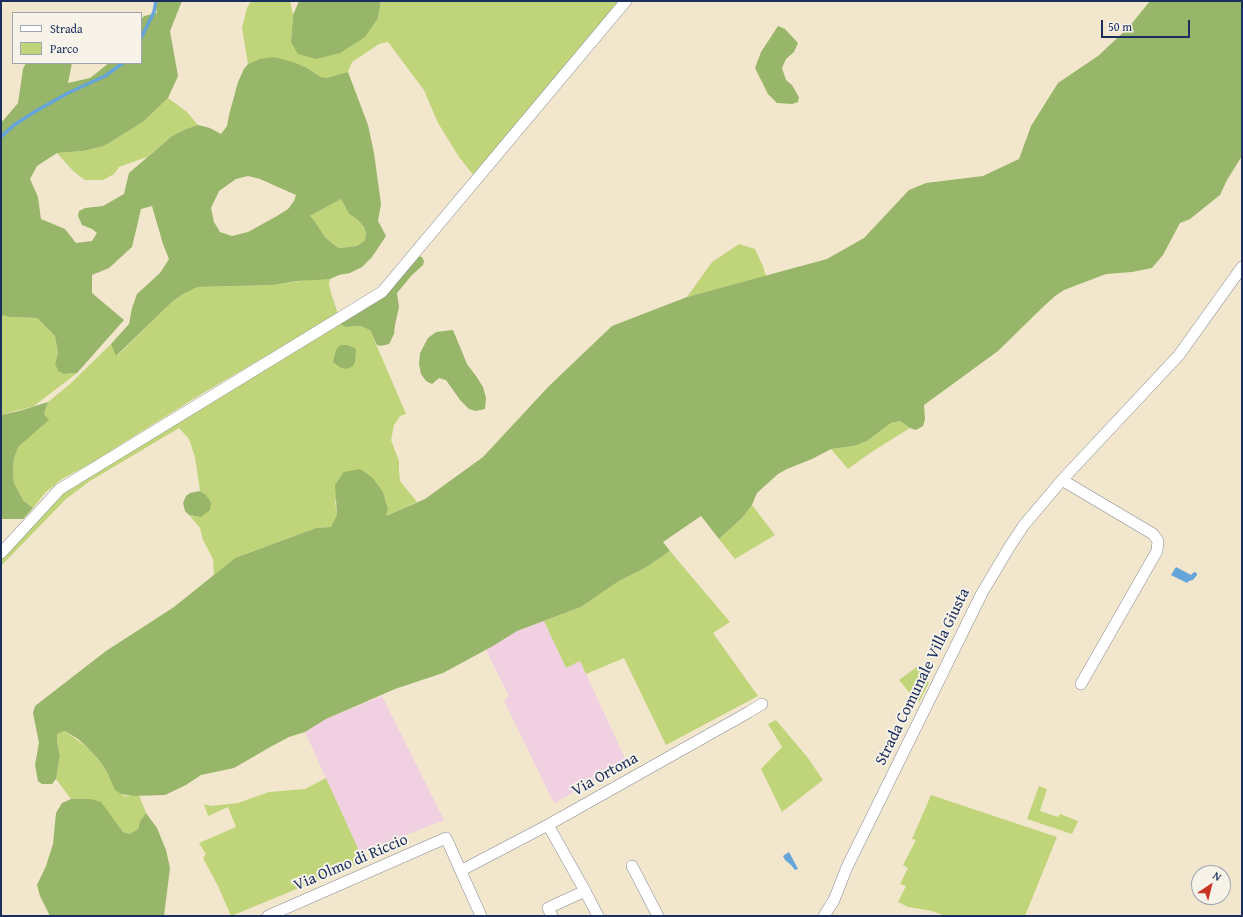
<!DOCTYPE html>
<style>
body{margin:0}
#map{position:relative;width:1243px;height:917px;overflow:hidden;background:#f2e6cd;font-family:"Gentium Book Plus",serif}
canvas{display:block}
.frame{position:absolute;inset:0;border:2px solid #1b2f5e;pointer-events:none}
.legend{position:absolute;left:12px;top:12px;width:130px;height:52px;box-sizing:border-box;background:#f7f3e8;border:1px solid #9fa5b1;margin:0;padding:5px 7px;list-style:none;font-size:12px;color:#1b2f5e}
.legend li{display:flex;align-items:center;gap:8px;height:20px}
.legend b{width:20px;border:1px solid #9fa5b1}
.north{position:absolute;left:1191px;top:865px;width:40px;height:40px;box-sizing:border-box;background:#f7f3e8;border:1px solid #9fa5b1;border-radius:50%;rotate:35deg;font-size:11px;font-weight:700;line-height:16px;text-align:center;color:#1b2f5e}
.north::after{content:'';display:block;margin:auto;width:14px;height:18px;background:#c8321e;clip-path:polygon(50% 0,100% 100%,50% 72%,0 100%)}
.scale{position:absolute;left:1101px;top:20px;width:89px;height:18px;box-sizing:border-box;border:2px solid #1b2f5e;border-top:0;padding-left:5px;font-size:12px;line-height:14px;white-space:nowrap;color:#1b2f5e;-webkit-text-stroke:3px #f7f3e8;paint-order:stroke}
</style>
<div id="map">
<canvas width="1243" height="917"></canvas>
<div class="frame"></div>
<ul class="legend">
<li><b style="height:5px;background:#fff"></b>Strada</li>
<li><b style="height:11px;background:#c0d579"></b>Parco</li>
</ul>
<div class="north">N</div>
<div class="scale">50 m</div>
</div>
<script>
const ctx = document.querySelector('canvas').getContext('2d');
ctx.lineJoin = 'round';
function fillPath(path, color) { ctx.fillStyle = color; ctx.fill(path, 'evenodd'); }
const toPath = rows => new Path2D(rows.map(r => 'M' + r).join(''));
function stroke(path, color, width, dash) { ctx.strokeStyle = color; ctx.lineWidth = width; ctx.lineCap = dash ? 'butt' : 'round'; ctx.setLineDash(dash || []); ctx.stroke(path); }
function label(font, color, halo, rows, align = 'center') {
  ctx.font = font + ' "Gentium Book Plus",serif'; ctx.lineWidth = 4; ctx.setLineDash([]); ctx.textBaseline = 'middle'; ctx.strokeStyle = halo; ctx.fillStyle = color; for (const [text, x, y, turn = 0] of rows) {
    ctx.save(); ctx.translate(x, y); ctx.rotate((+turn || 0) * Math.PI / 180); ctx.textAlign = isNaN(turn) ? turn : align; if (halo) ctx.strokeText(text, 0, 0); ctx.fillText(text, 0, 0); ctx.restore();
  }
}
fillPath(toPath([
 [544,621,566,668,580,661,627,763,554,803,504,701,509,696,486,650,517,631],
 [382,696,444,820,360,853,305,732,326,719]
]), '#f1d0e2');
fillPath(toPath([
 [251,1,290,1,293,15,291,42,378,18,381,1,619,1,596,31,474,176,459,157,438,123,424,90,388,42,379,44,352,62,348,72,327,79,321,77,307,68,260,59,248,64,242,28,247,8],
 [168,98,187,112,198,125,186,129,172,136,147,157,119,167,114,174,103,180,85,180,73,171,57,153,83,151,104,146,143,122],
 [341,199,349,214,358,220,364,227,366,233,365,240,357,246,339,248,333,244,325,237,314,220,310,216],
 [739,244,755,249,763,266,766,276,687,297,712,262],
 [315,279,330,279,329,284,331,293,338,314,203,393,88,465,62,479,45,493,33,508,23,500,14,483,13,472,14,459,18,447,48,419,44,414,48,402,70,384,111,344,117,356,172,302,183,294,198,287,273,285],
 [1,315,10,317,37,318,55,336,58,353,55,363,64,374,77,373,34,406,1,415],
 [341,320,346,327,360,326,370,330,406,414,400,416,394,425,391,440,399,461,399,471,400,481,417,502,386,516,388,509,383,492,373,478,335,501,337,514,331,527,316,528,235,558,214,575,213,559,203,540,200,528,189,515,201,517,205,494,200,491,195,457,189,439,179,428,90,481,66,499,1,566,1,557,57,495],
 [900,421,910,428,870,453,848,469,831,449,854,446,867,441,891,423],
 [752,505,775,535,735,559,719,539,742,518],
 [670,551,730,622,713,633,758,696,666,745,624,658,586,674,580,661,566,668,544,621,581,607,619,581,645,568],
 [918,666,929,683,919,702,914,698,899,680],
 [776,720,808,758,823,780,782,812,761,769,782,747,768,724],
 [65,731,88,748,99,760,107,772,115,789,121,794,125,796,139,795,146,813,140,821,138,829,130,834,123,832,112,818,90,799,71,799,56,779,60,755,57,742,57,734],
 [326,778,360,853,360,863,231,916,219,888,203,858,206,854,199,843,236,827,228,807,208,816,204,804,211,806,238,803,269,792,305,789],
 [1039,786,1047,789,1040,811,1058,817,1060,814,1078,821,1072,834,1027,819],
 [931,795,1057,837,1025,916,945,916,932,911,908,907,898,902,906,886,900,884,908,868,903,865,916,840,912,839]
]), '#c0d579');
fillPath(toPath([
 [155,1,182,1,170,31,178,76,168,98,143,122,104,146,83,151,57,153,37,166,30,179,38,197,41,219,65,229,76,243,92,241,97,233,92,229,82,225,78,216,79,211,85,208,103,206,124,194,129,173,172,136,186,129,198,125,210,128,221,134,227,126,229,115,238,82,244,69,248,64,260,59,274,57,293,62,307,68,321,77,327,78,348,72,368,125,374,153,381,204,378,221,386,236,372,257,362,267,350,273,339,275,330,279,298,281,273,285,198,287,183,294,172,302,116,356,111,344,129,324,132,308,137,294,160,273,169,259,163,244,152,206,141,209,132,247,109,268,92,275,92,293,124,320,77,373,64,374,58,371,55,363,58,353,55,336,37,318,10,317,1,315,1,123,18,103,23,69,26,63,72,63,68,83,90,78,109,63,141,63,141,20,144,16,157,13],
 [248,176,260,179,296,195,294,201,288,209,277,216,248,232,232,236,220,232,214,222,211,208,219,191,236,179],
 [341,199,349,214,358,220,364,227,366,233,365,240,357,246,339,248,333,244,325,237,314,220,310,216],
 [299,1,381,1,378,18,365,37,340,53,316,59,298,54,291,42,293,15],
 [1150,1,1242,1,1242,156,1227,180,1220,195,1190,219,1180,223,1163,255,1152,268,1132,272,1106,274,1064,290,1055,296,1043,307,998,351,924,405,925,419,923,426,916,430,910,428,900,421,891,423,867,441,854,446,831,449,812,459,787,469,778,474,757,493,752,505,742,518,719,539,701,516,663,542,670,551,645,568,619,581,581,607,517,631,493,646,443,673,395,689,326,719,305,732,289,737,272,746,234,768,201,775,186,785,165,795,133,796,121,794,115,790,107,772,99,760,88,748,78,739,65,731,57,734,57,742,60,755,56,779,52,784,42,784,38,781,35,765,39,743,33,713,35,706,106,651,174,607,235,558,316,528,331,527,337,514,335,485,344,472,360,469,373,478,383,492,388,509,386,516,425,499,483,457,549,386,612,326,687,297,827,259,864,238,909,190,926,183,983,176,1019,159,1031,126,1058,83,1098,56,1129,27],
 [778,26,785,29,798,43,794,52,786,59,782,68,786,80,792,85,799,97,798,102,792,104,777,103,768,94,755,68,761,52],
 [417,256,422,257,424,261,423,265,412,275,397,293,399,307,395,325,394,334,389,344,381,346,377,345,370,330,360,326,346,327,342,325,341,320],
 [453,330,467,364,476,376,483,387,486,398,485,409,476,411,469,409,460,400,446,380,439,378,432,384,426,381,421,374,419,364,420,353,428,338,436,332],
 [340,345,347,345,355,348,356,350,355,362,353,366,347,369,341,368,333,362,336,350],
 [48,402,44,414,49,420,18,447,14,459,13,472,14,483,23,500,33,508,23,519,1,519,1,415,19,411],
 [200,491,205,494,208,498,211,503,210,510,201,517,189,515,185,511,183,503,186,496,190,493],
 [71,799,90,799,101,802,123,832,130,834,138,829,140,821,146,813,157,828,166,850,170,868,164,916,50,916,40,896,37,885,46,866,53,844,56,813,62,803]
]), '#98b669');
fillPath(toPath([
 [1176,567,1191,575,1194,572,1197,573,1197,575,1193,580,1189,581,1187,583,1171,575],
 [789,852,798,869,795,870,791,865,785,860,783,856]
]), '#66a5d9');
stroke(toPath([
 [141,38,154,12,156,1],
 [1,137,14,125,36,111,68,93,105,76,123,63]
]), '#66a5d9', 3.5);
const minor = toPath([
 [1062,480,1153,534,1158,541,1157,551,1081,684],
 [1,553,60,489,382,292,626,1],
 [548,825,585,891,548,908,552,916],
 [632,866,658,916],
 [462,870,548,825,749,712,762,704],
 [585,891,598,916],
 [268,916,446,838,481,916],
 [824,916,834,900,847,867,982,593,1010,546,1024,525,1062,480,1179,355,1242,267]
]);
stroke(minor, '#868a96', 12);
stroke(minor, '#fff', 11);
label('16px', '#1b2f5e', '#f7f3e8', [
 ["Strada Comunale Villa Giusta",923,677,-64],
 ["Via Ortona",605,775,-29],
 ["Via Olmo di Riccio",351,863,-23]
]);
</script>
